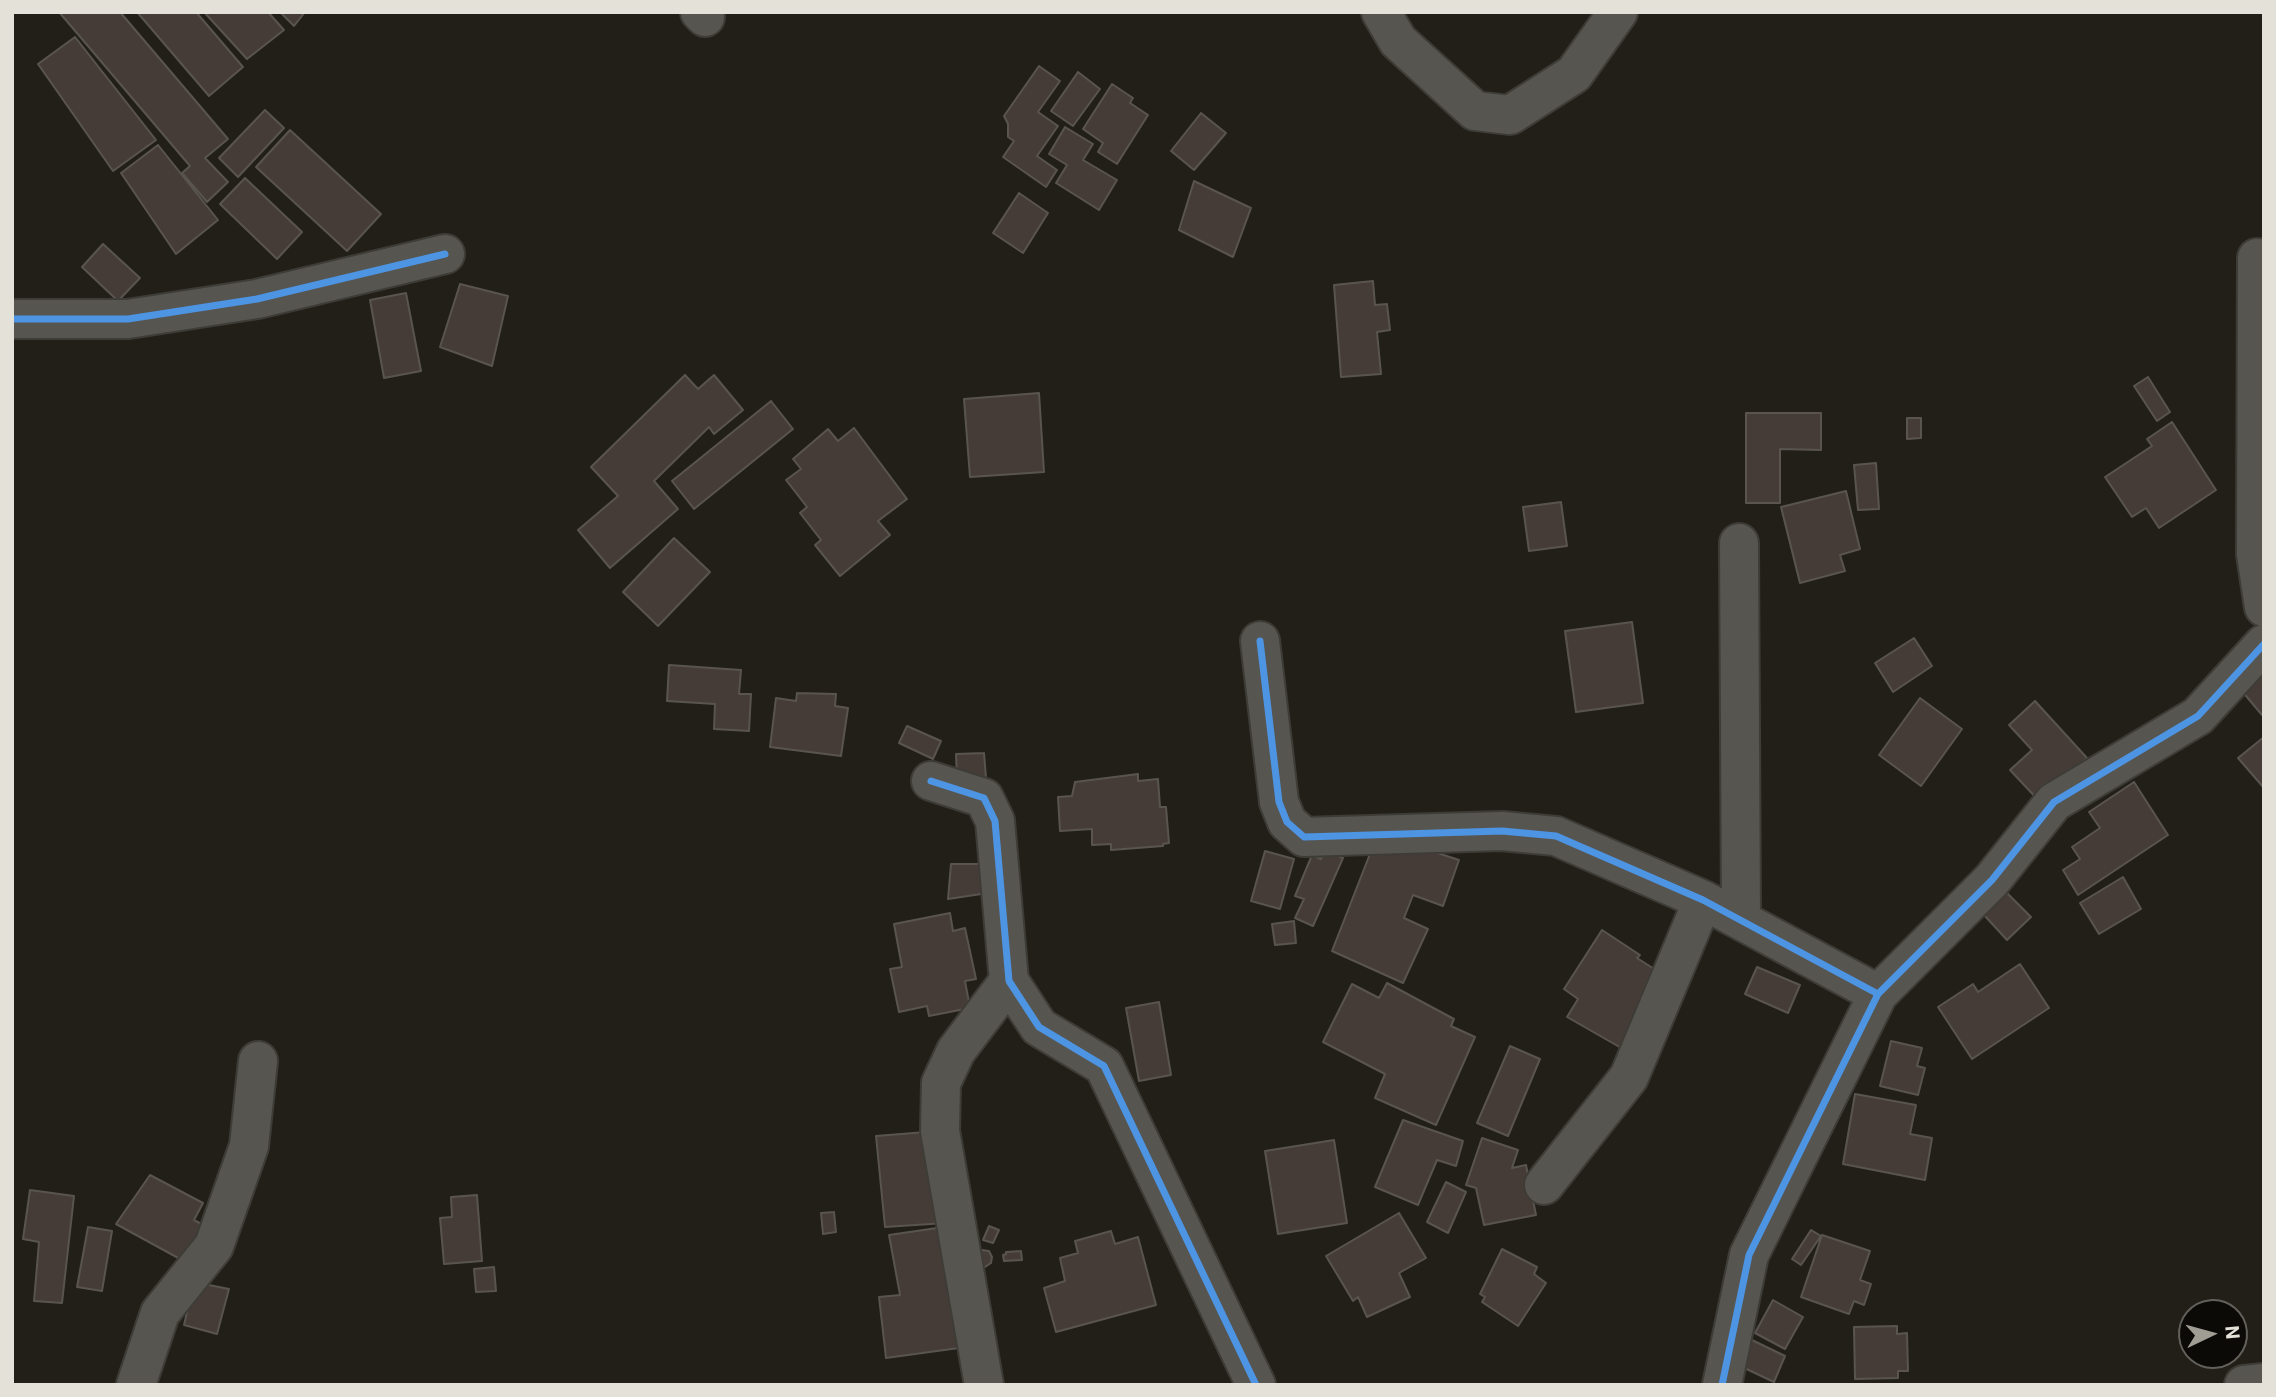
<!DOCTYPE html>
<style>
body{margin:0}
#map{position:relative;width:2276px;height:1397px;overflow:hidden;background:#211f18;font-family:Roboto,sans-serif}
canvas{display:block}
.frame{position:absolute;inset:0;border:14px solid #e4e1d9;pointer-events:none}
.north{position:absolute;left:2178px;top:1299px;width:70px;height:70px;box-sizing:border-box;background:#0c0a06;border:2px solid #62605a;border-radius:50%;rotate:85deg;font-size:19px;font-weight:700;line-height:28px;text-align:center;color:#e4e1d9}
.north::after{content:'';display:block;margin:auto;width:24px;height:32px;background:#a09d95;clip-path:polygon(50% 0,100% 100%,50% 72%,0 100%)}
</style>
<div id="map">
<canvas width="2276" height="1397"></canvas>
<div class="frame"></div>
<div class="north">N</div>
</div>
<script>
const ctx = document.querySelector('canvas').getContext('2d');
ctx.lineJoin = 'round';
function fillPath(path, color) { ctx.fillStyle = color; ctx.fill(path, 'evenodd'); }
const toPath = rows => new Path2D(rows.map(r => 'M' + r).join(''));
function stroke(path, color, width, dash) { ctx.strokeStyle = color; ctx.lineWidth = width; ctx.lineCap = dash ? 'butt' : 'round'; ctx.setLineDash(dash || []); ctx.stroke(path); }
const building = toPath([
 [59,12,120,12,228,139,205,158,228,182,207,202,182,173,190,166,59,12],
 [137,12,196,12,243,67,209,96,137,12],
 [204,12,268,12,284,30,247,59,204,12],
 [280,12,305,12,294,26,280,12],
 [75,37,156,140,113,171,38,64,75,37],
 [1039,66,1060,81,1038,112,1058,126,1037,156,1057,170,1046,187,1003,157,1014,141,1008,137,1008,124,1004,116,1039,66],
 [1078,72,1100,89,1073,126,1051,111,1078,72],
 [1112,84,1133,98,1130,103,1148,115,1117,164,1098,152,1103,143,1083,129,1112,84],
 [265,110,284,128,238,177,219,158,265,110],
 [1201,113,1226,133,1194,170,1171,151,1201,113],
 [1065,127,1093,144,1083,160,1117,180,1099,210,1056,183,1067,165,1049,154,1065,127],
 [290,130,381,214,347,251,256,167,290,130],
 [158,145,218,220,176,254,121,173,158,145],
 [245,178,302,232,277,259,220,204,245,178],
 [1194,181,1251,208,1233,257,1179,230,1194,181],
 [1019,193,1048,213,1023,253,993,233,1019,193],
 [103,244,140,278,118,301,82,267,103,244],
 [1373,281,1375,305,1387,304,1390,330,1377,332,1381,374,1341,377,1334,285,1373,281],
 [460,284,508,296,492,366,440,347,460,284],
 [406,293,421,371,384,378,370,300,406,293],
 [685,375,698,389,714,375,743,410,714,434,709,427,654,481,678,509,610,568,578,530,618,496,591,467,685,375],
 [2148,377,2170,412,2157,421,2134,386,2148,377],
 [1039,393,1044,472,970,477,964,399,1039,393],
 [771,401,793,429,694,509,672,481,771,401],
 [1746,413,1821,413,1821,450,1780,449,1780,503,1746,503,1746,413],
 [1907,418,1921,418,1921,438,1907,439,1907,418],
 [2172,422,2216,490,2159,528,2146,508,2132,517,2105,477,2152,446,2147,439,2172,422],
 [854,428,907,499,878,521,890,535,840,576,815,545,821,540,800,513,807,507,786,480,801,469,793,459,828,429,838,441,854,428],
 [1876,463,1879,509,1858,510,1854,465,1876,463],
 [1846,491,1860,549,1840,555,1845,571,1800,583,1781,507,1846,491],
 [1561,502,1567,546,1529,551,1523,507,1561,502],
 [674,538,710,572,658,626,623,592,674,538],
 [1632,622,1643,703,1576,712,1565,631,1632,622],
 [1914,638,1932,666,1893,692,1875,663,1914,638],
 [669,665,741,670,739,694,751,694,749,731,714,729,715,704,667,701,669,665],
 [2264,670,2264,713,2262,715,2241,690,2264,670],
 [797,693,836,694,835,706,848,708,841,756,770,747,776,698,796,701,797,693],
 [1920,698,1962,729,1921,786,1879,755,1920,698],
 [2035,701,2087,758,2040,802,2010,770,2032,750,2009,725,2035,701],
 [907,726,941,741,933,759,899,743,907,726],
 [2264,737,2264,788,2238,758,2264,737],
 [984,753,986,778,957,780,956,754,984,753],
 [1138,774,1138,781,1158,779,1160,807,1166,807,1169,843,1163,844,1163,846,1111,850,1111,844,1092,845,1092,829,1060,831,1058,797,1072,796,1075,782,1138,774],
 [2134,782,2168,835,2078,895,2063,870,2080,859,2072,847,2100,828,2089,812,2134,782],
 [1375,841,1407,843,1459,860,1443,906,1413,895,1404,918,1428,929,1403,983,1332,951,1375,841],
 [1325,850,1343,858,1313,926,1295,918,1304,899,1295,896,1312,855,1321,859,1325,850],
 [1265,851,1294,859,1280,909,1251,901,1265,851],
 [951,864,986,864,988,893,948,899,951,864],
 [2123,877,2141,909,2099,934,2080,903,2123,877],
 [2007,893,2031,917,2007,940,1984,915,2007,893],
 [950,913,953,931,965,928,976,979,965,981,970,1008,929,1016,927,1006,899,1012,890,969,902,967,894,924,950,913],
 [1294,921,1296,943,1275,945,1272,924,1294,921],
 [1602,930,1640,955,1637,958,1659,972,1623,1049,1567,1017,1578,999,1564,989,1602,930],
 [2020,964,2049,1008,1972,1059,1938,1007,1973,984,1978,992,2020,964],
 [1757,967,1800,985,1788,1013,1745,994,1757,967],
 [1387,983,1454,1019,1451,1026,1475,1037,1436,1125,1375,1098,1385,1074,1323,1042,1352,984,1379,998,1387,983],
 [1159,1002,1171,1075,1139,1081,1126,1008,1159,1002],
 [1891,1041,1922,1048,1917,1066,1925,1068,1918,1095,1880,1086,1891,1041],
 [1510,1046,1540,1059,1508,1136,1477,1123,1510,1046],
 [1855,1094,1916,1105,1910,1134,1932,1138,1925,1180,1843,1164,1855,1094],
 [1403,1120,1463,1141,1456,1166,1437,1160,1418,1205,1375,1187,1403,1120],
 [926,1132,946,1223,885,1227,876,1136,926,1132],
 [1482,1138,1518,1150,1512,1168,1526,1165,1536,1215,1484,1225,1476,1188,1466,1185,1482,1138],
 [1334,1140,1347,1223,1278,1234,1265,1151,1334,1140],
 [150,1175,203,1203,194,1220,211,1229,191,1265,116,1224,150,1175],
 [1446,1182,1466,1192,1448,1233,1427,1222,1446,1182],
 [30,1190,74,1196,62,1303,34,1301,39,1242,23,1239,30,1190],
 [477,1195,482,1261,444,1264,440,1218,452,1217,451,1197,477,1195],
 [834,1212,836,1232,823,1234,821,1213,834,1212],
 [1399,1213,1426,1258,1399,1273,1410,1297,1367,1317,1358,1297,1353,1301,1326,1256,1399,1213],
 [989,1226,999,1230,993,1243,983,1240,989,1226],
 [88,1227,112,1231,102,1291,77,1287,88,1227],
 [937,1228,946,1252,959,1348,886,1358,879,1297,900,1295,889,1235,937,1228],
 [1811,1230,1821,1236,1801,1265,1792,1259,1811,1230],
 [1111,1231,1115,1244,1138,1237,1156,1305,1056,1332,1044,1288,1065,1281,1060,1258,1078,1253,1075,1241,1111,1231],
 [1822,1235,1870,1251,1860,1280,1871,1284,1864,1305,1854,1301,1849,1314,1801,1297,1822,1235],
 [1502,1249,1537,1267,1534,1274,1546,1283,1518,1326,1482,1302,1485,1297,1480,1294,1502,1249],
 [982,1250,989,1251,992,1257,991,1263,985,1267,979,1265,977,1253,982,1250],
 [1021,1251,1022,1260,1004,1261,1003,1255,1006,1254,1006,1252,1021,1251],
 [494,1267,496,1291,476,1292,474,1269,494,1267],
 [194,1282,229,1289,217,1334,184,1325,194,1282],
 [1773,1300,1803,1317,1785,1349,1755,1333,1773,1300],
 [1897,1326,1897,1334,1907,1333,1908,1371,1898,1371,1898,1378,1855,1379,1854,1327,1897,1326],
 [1752,1340,1785,1356,1774,1382,1740,1366,1752,1340]
]);
fillPath(building, '#463c37');
stroke(building, '#595450', 2);
const minor = toPath([
 [700,12,705,17],
 [1381,12,1398,41,1475,111,1510,115,1574,74,1618,12],
 [2257,258,2256,554,2264,607],
 [12,319,128,319,257,299,445,254],
 [1739,543,1741,919],
 [1260,641,1279,802,1287,822,1304,837,1502,831,1556,836,1703,900,1878,994],
 [931,781,984,798,995,821,1009,981,1039,1027,1104,1066,1256,1385],
 [1544,1185,1629,1077,1703,900],
 [136,1385,160,1313,214,1246,249,1146,258,1061],
 [984,1385,940,1131,941,1083,956,1051,1009,981],
 [1722,1385,1749,1255,1878,994,1992,880,2054,802,2198,716,2264,644],
 [2244,1385,2264,1383]
]);
stroke(minor, '#3e3c37', 42);
stroke(minor, '#575550', 38);
stroke(toPath([
 [12,319,128,319,257,299,445,254],
 [1260,641,1279,802,1287,822,1304,837,1502,831,1556,836,1703,900,1878,994],
 [931,781,984,798,995,821,1009,981,1039,1027,1104,1066,1256,1385],
 [1722,1385,1749,1255,1878,994,1992,880,2054,802,2198,716,2264,644]
]), '#4d94e3', 7);
</script>
